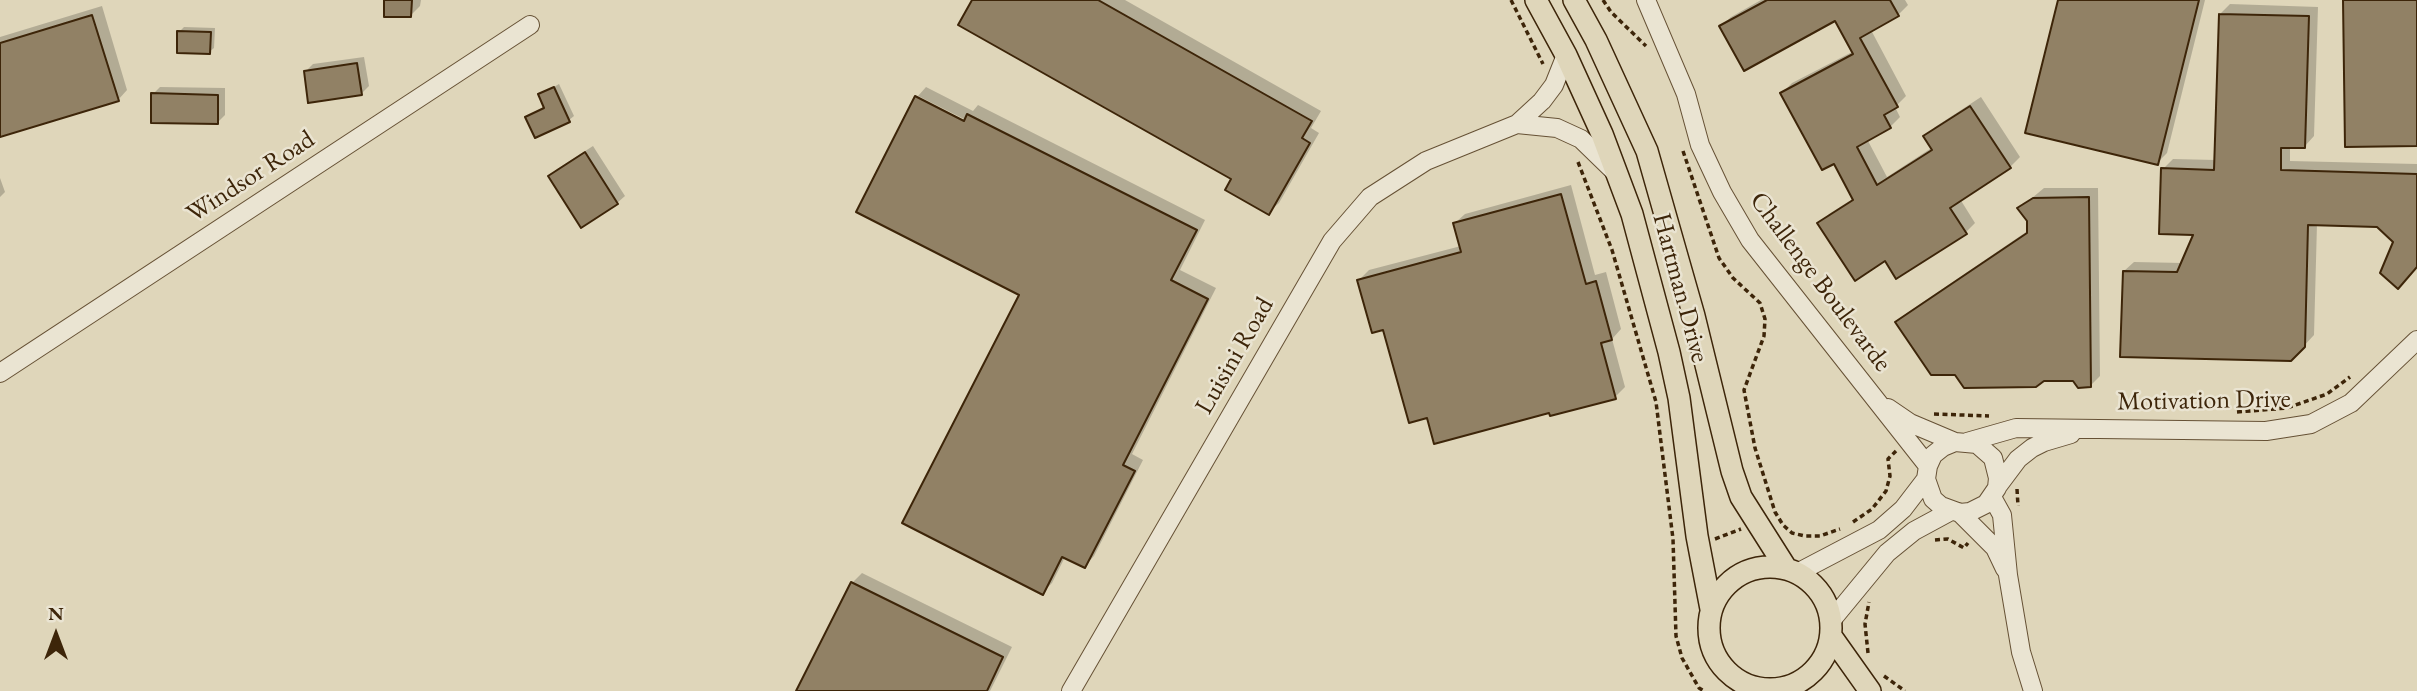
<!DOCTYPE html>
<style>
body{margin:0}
#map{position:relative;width:2417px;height:691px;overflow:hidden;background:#dfd6ba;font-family:"EB Garamond",serif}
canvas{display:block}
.north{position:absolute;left:21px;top:600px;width:70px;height:70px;-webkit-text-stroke:5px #eae4d2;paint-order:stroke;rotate:0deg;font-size:19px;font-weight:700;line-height:28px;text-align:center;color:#3d2509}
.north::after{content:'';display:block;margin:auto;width:24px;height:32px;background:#3d2509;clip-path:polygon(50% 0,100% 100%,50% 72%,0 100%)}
</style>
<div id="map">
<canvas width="2417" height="691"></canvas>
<div class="north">N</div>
</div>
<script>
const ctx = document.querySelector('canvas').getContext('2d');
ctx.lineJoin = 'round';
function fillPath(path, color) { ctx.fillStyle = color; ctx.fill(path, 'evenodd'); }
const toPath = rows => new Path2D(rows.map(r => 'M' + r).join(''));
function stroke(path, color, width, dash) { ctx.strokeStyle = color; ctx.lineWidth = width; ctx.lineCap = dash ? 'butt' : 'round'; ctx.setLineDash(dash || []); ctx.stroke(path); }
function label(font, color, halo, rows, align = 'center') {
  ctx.font = font + ' "EB Garamond",serif'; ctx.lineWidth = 5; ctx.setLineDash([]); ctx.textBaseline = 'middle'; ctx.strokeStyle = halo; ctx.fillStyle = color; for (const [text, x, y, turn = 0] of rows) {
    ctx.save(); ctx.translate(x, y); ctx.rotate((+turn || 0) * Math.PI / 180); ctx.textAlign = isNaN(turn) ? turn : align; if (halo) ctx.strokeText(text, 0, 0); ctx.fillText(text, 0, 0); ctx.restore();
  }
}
fillPath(toPath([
 [386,0,421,0,420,6,411,15],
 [974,0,1125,0,1321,111,1311,128,1319,133,1279,203,1269,212,1233,178],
 [1761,0,1905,0,1908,5,1898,15,1871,30,1906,96,1895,107,1900,117,1890,127,1867,139,1887,177,1933,147,1926,136,1935,127,1981,97,2020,157,2010,167,1960,199,1975,223,1966,232,1885,259,1820,224,1829,214,1854,198,1834,161,1782,93,1792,83,1854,51,1836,19,1721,26,1731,17],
 [2060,0,2205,0,2167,153,2157,163],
 [2230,4,2318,7,2314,136,2305,146,2290,146,2290,161,2417,164,2417,266,2378,225,2317,224,2314,335,2301,349,2124,271,2134,262,2183,263,2195,233,2163,169,2173,159,2216,160,2220,14],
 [102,6,127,90,118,100,0,136,0,37],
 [184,27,215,28,214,48,209,52,179,32],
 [364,57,369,86,361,94,305,72,313,64],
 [559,84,574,116,569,120,527,117,545,106,540,95],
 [160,87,225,88,225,115,217,123,153,94],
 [926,87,973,111,978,105,1205,220,1180,270,1216,288,1132,454,1143,460,1094,556,1085,566,1065,557,1052,583,1042,593,904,522,1021,294,858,212,918,96,918,99,971,126,972,123,918,96],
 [593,146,625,196,617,203,550,176,557,169],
 [0,178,5,192,0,197],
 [1571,185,1595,275,1606,272,1621,329,1612,339,1625,387,1615,397,1550,411,1428,416,1359,280,1369,270,1461,246,1455,223,1465,214],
 [2044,188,2098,188,2100,376,2090,386,2074,379,1956,373,1897,323,1907,313,2029,230,2029,221,2020,208],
 [862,573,1012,647,990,691,798,691,852,583]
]), '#0003');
const building = toPath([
 [384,0,412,0,411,17,384,17,384,0],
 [972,0,1098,0,1312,121,1302,138,1310,143,1269,215,1225,190,1231,179,958,25,972,0],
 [1767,0,1890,0,1899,16,1860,38,1898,107,1884,115,1891,128,1857,147,1877,185,1932,150,1923,136,1970,106,2011,168,1950,208,1967,234,1896,279,1885,261,1855,281,1817,223,1853,200,1834,164,1822,170,1780,93,1853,54,1835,21,1744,71,1719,26,1767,0],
 [2058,0,2199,0,2158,165,2025,133,2058,0],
 [2343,0,2417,0,2417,146,2345,147,2343,0],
 [2219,14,2309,16,2305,148,2281,148,2281,170,2417,174,2417,267,2398,289,2380,273,2393,242,2377,227,2308,225,2305,347,2291,361,2120,357,2123,271,2177,272,2193,235,2159,234,2161,168,2214,170,2219,14],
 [92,15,119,101,0,137,0,43,92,15],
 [177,31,211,32,210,54,177,53,177,31],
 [357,63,362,95,308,103,304,71,357,63],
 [554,87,570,122,535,138,525,117,544,108,538,94,554,87],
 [151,93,218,95,218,124,151,123,151,93],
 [915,96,964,121,967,114,1197,230,1171,280,1208,299,1123,465,1135,471,1085,568,1062,557,1043,595,902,523,1019,295,856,212,915,96],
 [585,152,618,204,581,228,548,176,585,152],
 [1561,194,1586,284,1596,281,1612,340,1601,343,1616,399,1550,416,1549,413,1434,444,1427,418,1409,423,1383,330,1372,333,1357,280,1461,252,1453,223,1561,194],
 [2089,197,2091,387,2078,388,2073,381,2044,381,2036,387,1964,388,1955,375,1931,375,1895,322,2027,233,2027,221,2017,208,2033,198,2089,197],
 [851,582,1003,657,987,691,796,691,851,582]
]);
fillPath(building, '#918165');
stroke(building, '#3d2509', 2);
const minor = toPath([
 [1646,0,1686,94,1700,145,1722,192,1750,240,1928,466],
 [1517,124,1557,128,1581,139,1616,173],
 [0,373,530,25],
 [1888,408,1910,423,1955,442],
 [1967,442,2016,428,2266,431,2311,424,2351,403,2417,340],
 [1997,487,2018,459,2032,448,2044,442,2071,434],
 [1992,497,2002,515,2008,575,2021,652,2033,691],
 [1960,513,1995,548,2005,569],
 [1797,573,1879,530,1903,509,1926,479,1928,466,1933,455,1943,447,1955,442,1977,444,1993,458,1998,478,1997,488,1986,504,1970,512,1960,513,1941,506,1933,499,1926,479],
 [1831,621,1887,553,1914,531,1951,511],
 [1071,691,1332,241,1370,197,1426,161,1517,124,1542,101,1554,85,1566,55]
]);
const major = toPath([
 [1536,0,1566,55,1602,134,1632,214,1669,352,1679,398,1697,536,1711,609],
 [1574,0,1596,40,1647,151,1694,316,1732,471,1741,497,1786,568],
 '1709 628a61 61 0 1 1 122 0a61 61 0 1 1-122 0Z',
 [1831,636,1870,691]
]);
stroke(minor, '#665135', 20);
stroke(major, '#3d2509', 24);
stroke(toPath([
 [1511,0,1543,64],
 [1603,0,1611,12,1646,46],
 [1683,151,1719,258,1733,278,1760,303,1765,319,1764,336,1744,390,1755,448,1775,512,1783,525,1792,533,1805,536,1820,536,1840,529],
 [1578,162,1612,250,1656,402,1673,539,1676,636,1682,658,1699,688,1704,691],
 [2237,412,2287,408,2327,394,2350,377],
 [1934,414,1989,416],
 [2017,489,2018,506],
 [1853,522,1872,509,1886,491,1890,476,1888,459,1896,451],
 [1715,539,1741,529],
 [1935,540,1948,539,1964,548,1968,543],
 [1868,653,1865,624,1869,602],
 [1884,676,1905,691]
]), '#3d2509', 3.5, [5, 3.5]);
stroke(minor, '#eae4d2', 18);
stroke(major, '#dfd6ba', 21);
label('26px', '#3d2509', '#eae4d2', [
 ["Windsor Road",251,177,-33],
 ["Challenge Boulevarde",1820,282,53],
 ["Hartman Drive",1680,288,75],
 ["Luisini Road",1235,356,-60],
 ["Motivation Drive",2204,401,-1]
]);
</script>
